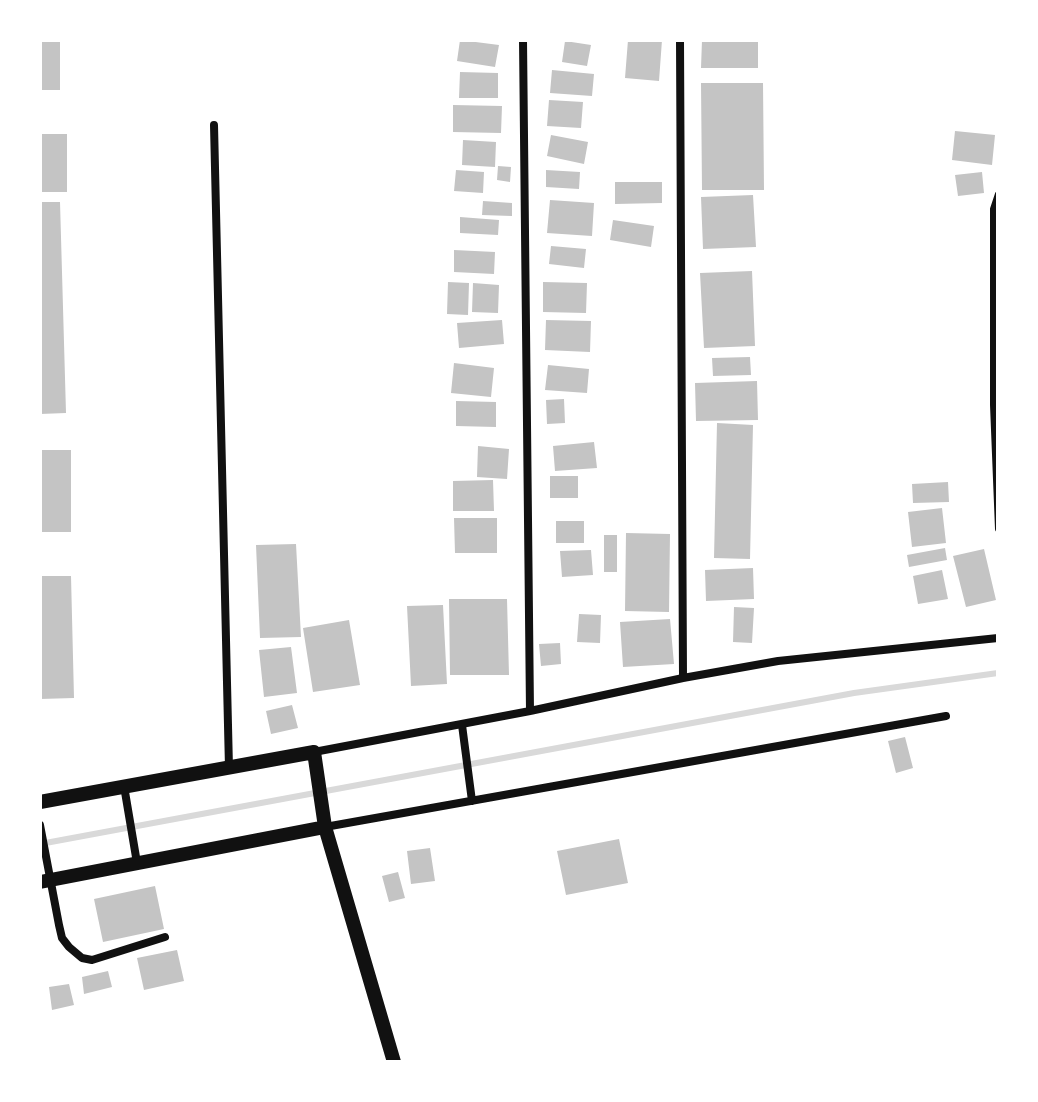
<!DOCTYPE html>
<style>
body{margin:0}
#map{position:relative;width:1038px;height:1102px;overflow:hidden;background:#fff;font-family:Lora,serif}
canvas{display:block}
.frame{position:absolute;inset:0;border:42px solid #fff;pointer-events:none}
</style>
<div id="map">
<canvas width="1038" height="1102"></canvas>
<div class="frame"></div>
</div>
<script>
const ctx = document.querySelector('canvas').getContext('2d');
ctx.lineJoin = 'round';
const toPath = rows => new Path2D(rows.map(r => 'M' + r).join(''));
function stroke(path, color, width, dash) { ctx.strokeStyle = color; ctx.lineWidth = width; ctx.lineCap = dash ? 'butt' : 'round'; ctx.setLineDash(dash || []); ctx.stroke(path); }
function fillPath(path, color) { ctx.fillStyle = color; ctx.fill(path, 'evenodd'); }
stroke(toPath([
 [40,844,854,693,998,673]
]), '#d9d9d9', 6);
fillPath(toPath([
 [40,40,60,40,60,90,40,90],
 [460,40,499,45,495,67,457,61],
 [628,40,662,40,659,81,625,78],
 [702,40,758,40,758,68,701,68],
 [565,41,591,45,587,66,562,62],
 [552,70,594,74,592,96,550,93],
 [460,72,498,73,498,98,459,98],
 [701,83,763,83,764,190,702,190],
 [549,100,583,102,581,128,547,126],
 [453,105,502,106,501,133,453,132],
 [955,131,995,135,992,165,952,160],
 [40,134,67,134,67,192,40,192],
 [551,135,588,142,584,164,547,156],
 [463,140,496,142,495,167,462,165],
 [498,166,511,167,510,182,497,180],
 [456,170,484,172,483,193,454,191],
 [546,170,580,172,579,189,546,187],
 [982,172,984,193,958,196,955,175],
 [615,182,662,182,662,203,615,204],
 [753,195,756,247,703,249,701,197],
 [550,200,594,203,592,236,547,233],
 [483,201,512,203,512,216,482,215],
 [40,202,60,202,66,413,40,414],
 [460,217,499,220,498,235,460,233],
 [613,220,654,226,651,247,610,240],
 [551,246,586,249,584,268,549,264],
 [454,250,495,252,494,274,454,272],
 [752,271,755,346,704,348,700,273],
 [448,282,469,283,468,315,447,314],
 [543,282,587,283,586,313,543,312],
 [473,283,499,285,498,313,472,312],
 [502,320,504,344,459,348,457,323],
 [546,320,591,321,590,352,545,350],
 [750,357,751,375,713,376,712,358],
 [454,363,494,368,491,397,451,393],
 [548,365,589,369,587,393,545,390],
 [757,381,758,420,696,421,695,383],
 [564,399,565,423,547,424,546,400],
 [456,401,496,402,496,427,456,426],
 [717,423,753,425,750,559,714,558],
 [594,442,597,468,555,471,553,446],
 [478,446,509,449,507,479,477,477],
 [40,450,71,450,71,532,40,532],
 [550,476,578,476,578,498,550,498],
 [493,480,494,511,453,511,453,481],
 [948,482,949,502,913,503,912,484],
 [942,508,946,543,912,547,908,512],
 [454,518,497,518,497,553,455,553],
 [556,521,584,521,584,543,556,543],
 [626,533,670,534,669,612,625,611],
 [604,535,617,535,617,572,604,572],
 [296,544,301,637,260,638,256,545],
 [945,548,947,560,909,567,907,555],
 [984,549,996,600,966,607,953,556],
 [591,550,593,575,562,577,560,551],
 [753,568,754,599,706,601,705,570],
 [942,570,948,599,918,604,913,576],
 [40,576,71,576,74,698,40,699],
 [449,599,507,599,509,675,450,675],
 [443,605,447,684,411,686,407,606],
 [734,607,754,608,752,643,733,642],
 [579,614,601,615,600,643,577,642],
 [670,619,674,664,623,667,620,622],
 [349,620,360,685,313,692,303,628],
 [560,643,561,664,541,666,539,644],
 [291,647,297,693,264,697,259,650],
 [292,705,298,728,271,734,266,711],
 [905,737,913,768,896,773,888,741],
 [619,839,628,883,566,895,557,851],
 [430,848,435,881,411,884,407,851],
 [398,872,405,898,389,902,382,876],
 [155,886,164,929,103,942,94,899],
 [177,950,184,981,144,990,137,958],
 [108,971,112,987,84,994,82,977],
 [69,984,74,1005,52,1010,49,987]
]), '#c4c4c4');
stroke(toPath([
 [998,194,993,209,993,405,998,529]
]), '#111', 6);
stroke(toPath([
 [523,40,530,711],
 [680,40,683,678],
 [214,125,229,768],
 [462,725,472,801],
 [314,752,530,711,683,678,778,661,998,638],
 [124,786,137,863],
 [40,825,59,925,62,938,69,947,82,958,92,960,165,937],
 [325,827,946,716]
]), '#111', 8);
stroke(toPath([
 [40,802,314,752,325,827,394,1062],
 [40,882,325,827]
]), '#111', 14);
</script>
